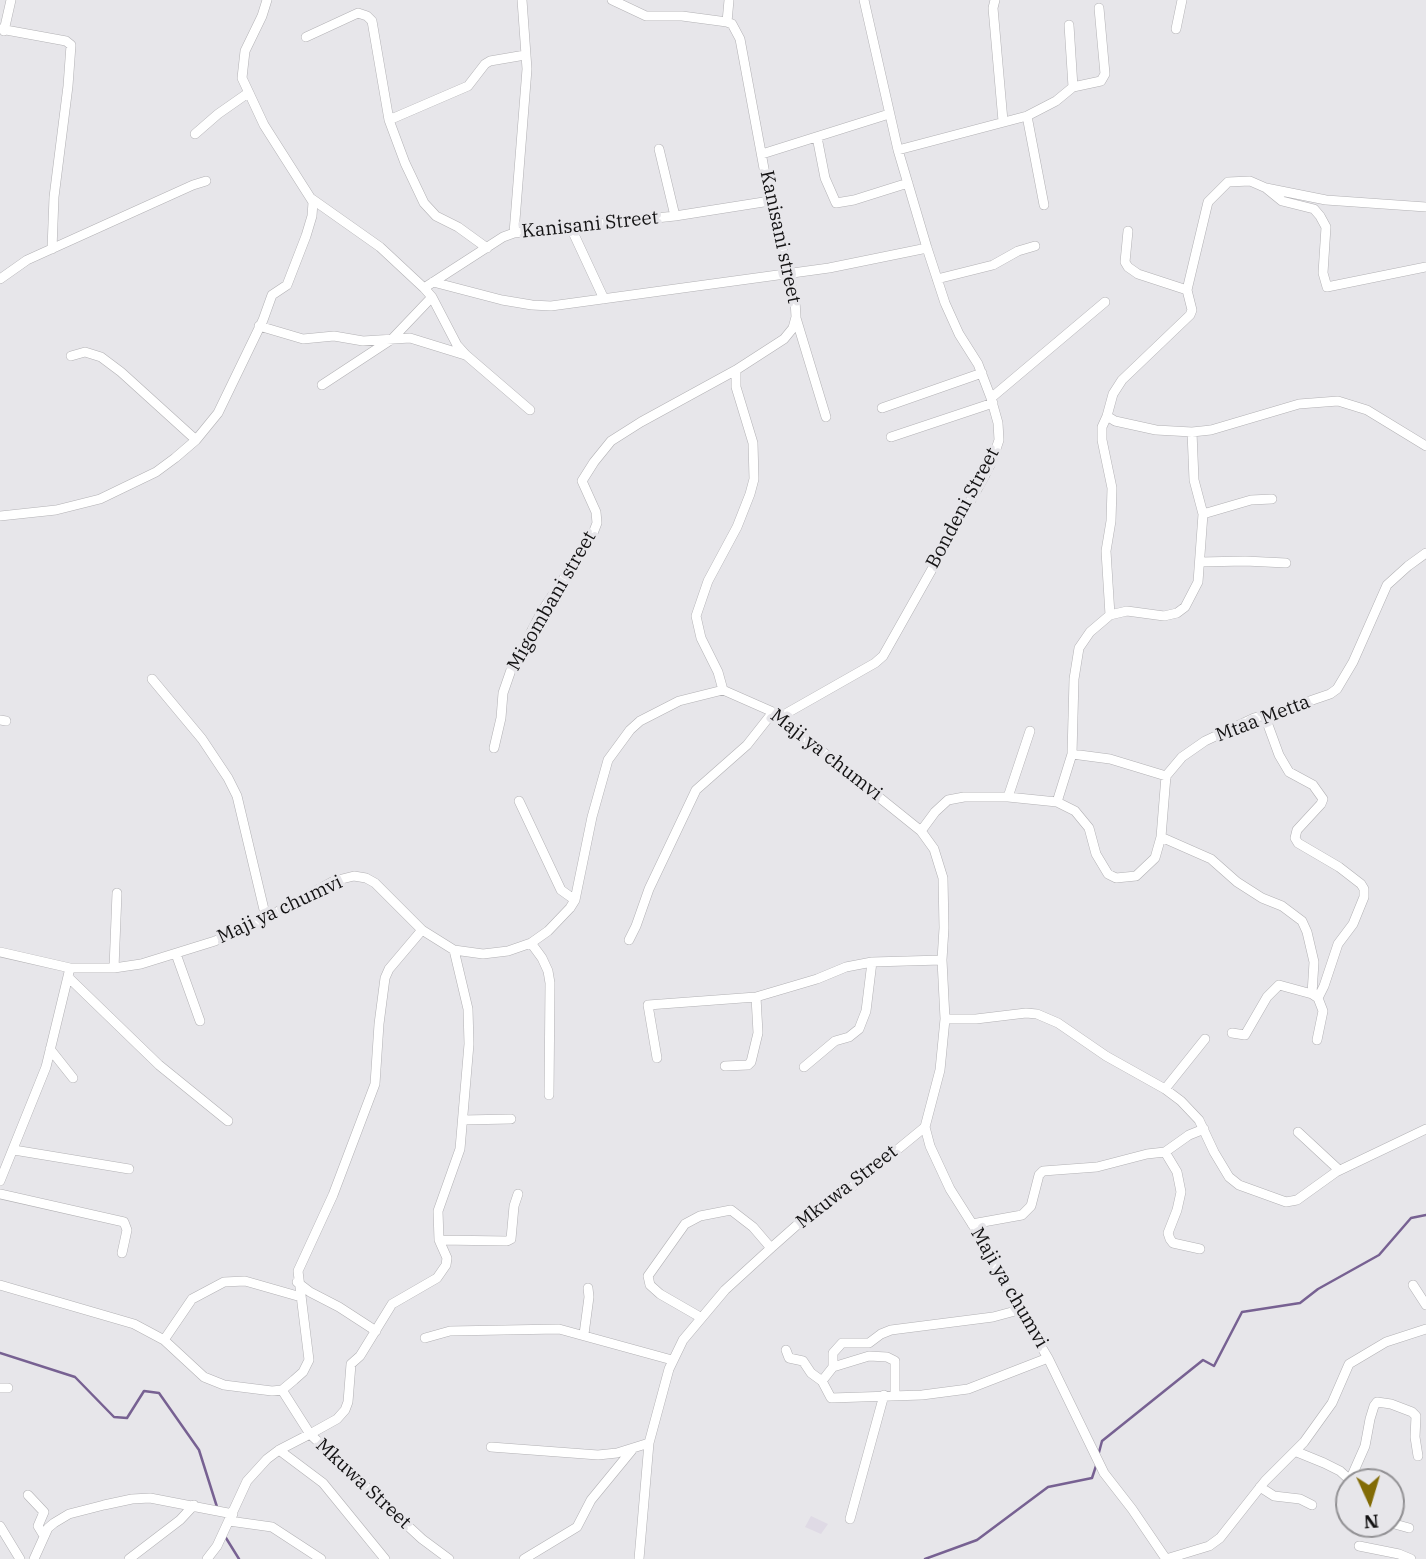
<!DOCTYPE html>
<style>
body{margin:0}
#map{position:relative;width:1426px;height:1559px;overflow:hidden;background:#e7e6ea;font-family:"IBM Plex Serif",serif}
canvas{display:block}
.north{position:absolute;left:1335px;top:1468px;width:70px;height:70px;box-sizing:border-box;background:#e7e6ea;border:2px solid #929194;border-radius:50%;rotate:176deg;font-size:19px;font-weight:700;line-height:28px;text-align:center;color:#131213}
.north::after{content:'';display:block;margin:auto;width:24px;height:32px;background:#826b05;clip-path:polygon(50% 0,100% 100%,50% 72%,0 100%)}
</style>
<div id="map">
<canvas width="1426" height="1559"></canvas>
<div class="north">N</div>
</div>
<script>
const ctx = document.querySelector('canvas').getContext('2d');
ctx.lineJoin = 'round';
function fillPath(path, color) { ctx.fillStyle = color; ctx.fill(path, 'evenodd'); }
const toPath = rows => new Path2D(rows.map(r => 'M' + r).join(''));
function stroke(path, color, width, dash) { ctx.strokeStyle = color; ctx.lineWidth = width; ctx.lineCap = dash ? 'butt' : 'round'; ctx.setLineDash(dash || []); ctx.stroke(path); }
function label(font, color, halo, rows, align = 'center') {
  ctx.font = font + ' "IBM Plex Serif",serif'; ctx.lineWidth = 7; ctx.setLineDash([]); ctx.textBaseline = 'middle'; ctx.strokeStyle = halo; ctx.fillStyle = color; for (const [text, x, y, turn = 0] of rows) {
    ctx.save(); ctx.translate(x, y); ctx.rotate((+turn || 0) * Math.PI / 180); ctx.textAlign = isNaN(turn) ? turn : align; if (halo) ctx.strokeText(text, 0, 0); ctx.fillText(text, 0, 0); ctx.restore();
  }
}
fillPath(toPath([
 [811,1516,828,1524,821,1534,805,1527]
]), '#dfdae5');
stroke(toPath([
 [0,1353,75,1377,114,1417,127,1418,144,1391,159,1393,199,1450,217,1507],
 [1098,1456,1102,1441,1203,1360,1214,1366,1242,1312,1300,1303,1318,1289,1379,1255,1411,1218,1426,1215],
 [226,1538,239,1559],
 [925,1559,977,1540,1048,1487,1092,1478,1097,1463]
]), '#776192', 2.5);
const street = toPath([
 [612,0,646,16,682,16,727,22],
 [995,0,993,8,1003,121],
 [1069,25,1073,87],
 [0,29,66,41,71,45,68,86,54,197,52,249],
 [1176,29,1182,0],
 [4,31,11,0],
 [306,37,358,13,367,16,372,21,389,120,405,163,424,203,436,216,458,227,487,248],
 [1027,116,1044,205],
 [389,120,468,86,485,64,490,61,525,55],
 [195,134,218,114,248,93],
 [817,137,825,178,836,203,854,200,908,183],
 [659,149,675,216],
 [898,150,1027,116,1056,101,1073,87,1101,81,1105,74,1099,8],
 [762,154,889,114],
 [1266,188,1326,200,1426,207],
 [312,199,380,247,424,288,432,297,457,345,466,355,530,410],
 [571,228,604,299],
 [1128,231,1125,262,1128,267,1138,274,1187,290],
 [514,233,527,69,522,0],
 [0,279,27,260,193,185,206,181],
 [937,279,993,265,1018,251,1035,246],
 [433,282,502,300,532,305,551,306,829,268,927,248],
 [424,288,503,237,514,233,675,216,770,201],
 [796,318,826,417],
 [259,326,303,339,334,336,363,341,410,338,465,355],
 [71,356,85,352,101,357,121,372,196,440],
 [322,385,392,339,432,297],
 [991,398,1105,302],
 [882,408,982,373],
 [1107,416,1113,394,1122,380,1190,315,1192,310,1187,290,1208,202,1228,182,1250,181,1266,188,1282,201,1314,209,1320,216,1326,227,1323,273,1327,287,1426,267],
 [1192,432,1194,480,1203,514],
 [891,437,993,403],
 [0,516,56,510,100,499,156,472,175,458,196,440,218,413,263,320,272,295,287,285,306,236,312,216,313,202,264,125,242,78,245,51,262,16,267,0],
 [1201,562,1245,561,1286,563],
 [1110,615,1127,611,1164,616,1177,613,1185,607,1198,582,1203,514,1251,500,1272,499],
 [152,679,202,739,228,778,237,796,266,918],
 [723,690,718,672,701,638,696,616,708,581,737,527,750,494,754,479,753,443,736,387,736,370,784,339,793,328,796,317,795,300,770,201,740,39,732,24,727,22,729,0],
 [1264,714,1279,755,1289,772,1313,785,1323,799,1321,804,1297,830,1295,838,1298,843,1339,867,1361,884,1364,889,1364,897,1353,924,1338,944,1324,986,1318,998,1323,1011,1317,1040],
 [780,717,875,663,883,656,984,477,992,461,999,440,998,423,991,398,978,364,959,334,945,303,927,248,898,150,864,0],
 [0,720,6,721],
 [494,748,501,718,503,693,511,670,542,611,592,536,597,523,596,512,582,481,594,462,611,441,641,422,736,370],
 [1072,754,1110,759,1166,776],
 [1008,797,1030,731],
 [519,801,561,890,575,900],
 [1057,802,1072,754,1074,679,1079,648,1090,632,1110,615,1106,551,1111,521,1112,488,1102,440,1102,427,1107,416,1115,421,1156,430,1192,432,1211,430,1299,404,1338,401,1367,410,1426,446],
 [921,831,935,812,948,800,964,797,1008,797,1057,802,1075,811,1089,828,1096,854,1108,874,1116,878,1136,876,1155,858,1161,837,1166,776,1182,757,1205,741,1254,718,1295,706,1330,694,1337,689,1353,662,1387,585,1408,566,1426,553],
 [1161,837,1211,859,1237,882,1262,898,1282,906,1302,921,1307,932,1314,962,1312,994,1318,998],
 [629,940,636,926,649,889,696,790,747,745,773,712],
 [531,943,542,958,548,971,550,983,549,1095],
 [0,952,70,968,114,968,141,964,215,941,266,918,334,881,354,876,366,878,375,883,422,930,454,950,483,954,508,951,531,943,548,931,570,908,575,900,592,817,608,760,630,730,640,721,679,701,723,690,773,712,921,831,934,849,943,878,944,928,942,960,945,1019,940,1070,925,1127,930,1146,950,1189,976,1230,1001,1279,1048,1358,1104,1473,1132,1509,1166,1559],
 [176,954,200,1021],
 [114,968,117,893],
 [68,977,159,1065,228,1121],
 [945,1019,976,1019,1026,1013,1037,1014,1058,1023,1106,1056,1165,1089,1181,1101,1199,1120,1214,1152,1229,1177,1239,1185,1286,1202,1297,1200,1336,1172,1426,1129],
 [1232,1033,1245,1035,1267,997,1279,985,1312,994],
 [50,1049,73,1078],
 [657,1058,648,1005,756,997],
 [725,1066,748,1065,751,1062,758,1033,756,997,817,979,846,967,872,962,942,960],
 [804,1067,835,1041,849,1037,859,1029,866,1011,872,962],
 [1165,1089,1205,1039],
 [463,1120,511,1119],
 [1298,1132,1339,1170],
 [14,1150,129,1169],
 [1165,1152,1189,1135,1204,1129],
 [0,1181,46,1067,70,968],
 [0,1194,124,1222,127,1230,122,1253],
 [972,1224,1022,1215,1031,1206,1039,1175,1043,1171,1097,1167,1147,1154,1165,1152,1177,1172,1181,1192,1177,1210,1168,1233,1170,1239,1173,1243,1200,1249],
 [439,1240,507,1241,511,1239,514,1206,518,1194],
 [297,1282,310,1292,339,1307,376,1331],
 [0,1285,134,1324,164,1340,204,1377,224,1385,272,1391,282,1390,294,1380,303,1372,309,1360,298,1271,333,1195,375,1084,379,1024,385,978,389,969,422,930],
 [1413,1285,1426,1305],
 [700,1317,660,1294,650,1285,648,1276,685,1224,700,1216,731,1210,753,1227,771,1248],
 [584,1334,589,1297,588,1288],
 [425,1338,450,1331,559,1329,672,1360],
 [164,1340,192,1299,224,1282,245,1281,301,1297],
 [786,1350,789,1358,803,1361,811,1373,822,1381,831,1398,922,1395,968,1389,1048,1358],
 [833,1367,833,1353,842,1343,869,1343,881,1334,891,1330,993,1317,1019,1310],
 [822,1381,833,1367,869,1356,887,1357,895,1361,895,1396],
 [0,1388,8,1388],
 [282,1390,310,1434,337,1419,345,1410,348,1402,351,1364,360,1356,392,1304,437,1278,446,1265,447,1258,439,1240,438,1211,460,1149,469,1044,468,1009,454,950],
 [491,1447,598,1455,617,1453,649,1443],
 [279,1450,323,1483,385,1559],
 [1297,1452,1324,1463,1340,1471,1352,1482],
 [1350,1480,1365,1446,1370,1419,1374,1406,1377,1402,1391,1404,1412,1412,1416,1416,1415,1437,1418,1456],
 [1260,1487,1274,1496,1300,1499,1312,1505],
 [28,1495,44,1512,38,1526,44,1536],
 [850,1519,884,1395],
 [229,1521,272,1527,321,1559],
 [1391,1523,1409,1528],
 [0,1526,20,1559],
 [1359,1546,1399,1554,1411,1559],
 [34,1559,48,1528,54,1523,69,1514,104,1505,132,1499,150,1498,233,1514],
 [129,1559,180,1520,194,1505],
 [207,1559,217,1546,247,1481,267,1459,279,1450,310,1434,382,1502,422,1539,449,1559],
 [524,1559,577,1527,591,1500,632,1450],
 [639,1559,649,1443,669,1369,683,1340,725,1290,771,1248,806,1217,853,1186,925,1127],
 [1166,1559,1209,1546,1220,1538,1265,1481,1304,1442,1332,1403,1349,1364,1386,1342,1426,1329]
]);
stroke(street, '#b2b1b4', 10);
stroke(street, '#fff', 9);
label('19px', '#131213', '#e7e6ea', [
 ["Kanisani Street",590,225,-6],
 ["Kanisani street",780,237,78],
 ["Bondeni Street",963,508,-62],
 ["Migombani street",552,601,-60],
 ["Mtaa Metta",1263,719,-21],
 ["Maji ya chumvi",826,755,38],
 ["Maji ya chumvi",280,910,-25],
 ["Mkuwa Street",847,1187,-38],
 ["Maji ya chumvi",1009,1288,60],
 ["Mkuwa Street",363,1484,43]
]);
</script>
